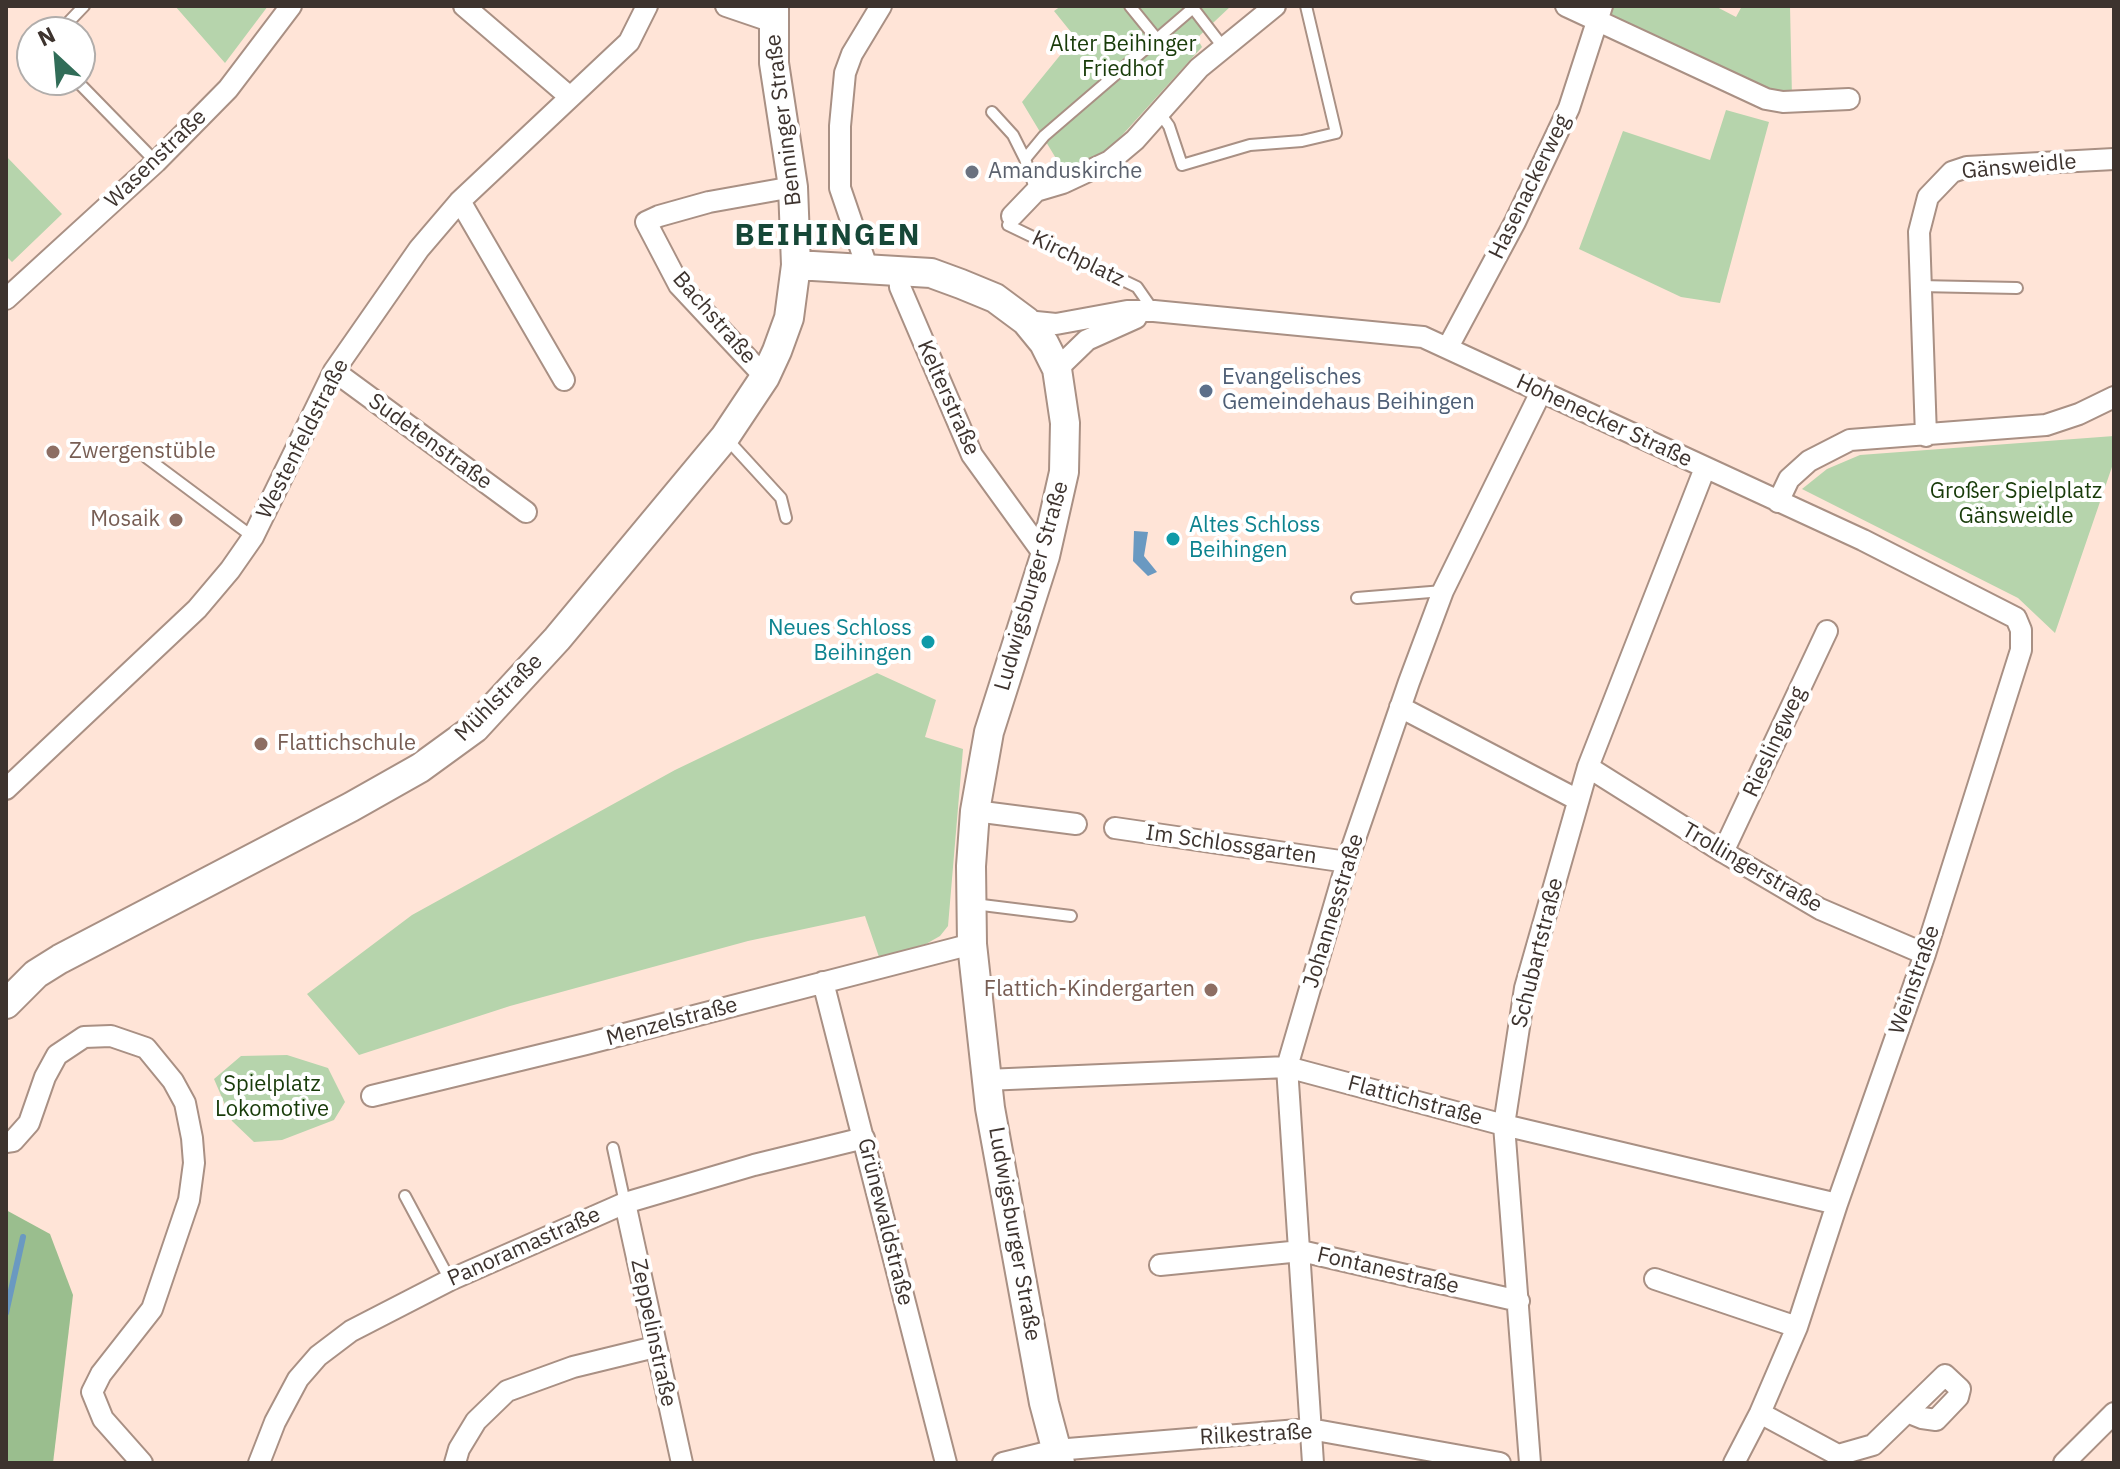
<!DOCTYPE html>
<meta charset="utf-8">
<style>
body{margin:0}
#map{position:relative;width:2120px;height:1469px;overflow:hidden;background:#ffe4d7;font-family:"IBM Plex Sans",sans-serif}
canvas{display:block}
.frame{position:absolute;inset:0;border:8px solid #3d332e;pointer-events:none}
.north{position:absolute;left:16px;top:16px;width:80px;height:80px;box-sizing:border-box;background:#fff;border:2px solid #b1adab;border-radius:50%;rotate:334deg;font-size:22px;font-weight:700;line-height:32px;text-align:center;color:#3d332e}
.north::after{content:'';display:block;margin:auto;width:28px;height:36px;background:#316d58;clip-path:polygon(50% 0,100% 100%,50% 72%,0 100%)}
</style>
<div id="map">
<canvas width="2120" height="1469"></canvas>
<div class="frame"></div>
<div class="north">N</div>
</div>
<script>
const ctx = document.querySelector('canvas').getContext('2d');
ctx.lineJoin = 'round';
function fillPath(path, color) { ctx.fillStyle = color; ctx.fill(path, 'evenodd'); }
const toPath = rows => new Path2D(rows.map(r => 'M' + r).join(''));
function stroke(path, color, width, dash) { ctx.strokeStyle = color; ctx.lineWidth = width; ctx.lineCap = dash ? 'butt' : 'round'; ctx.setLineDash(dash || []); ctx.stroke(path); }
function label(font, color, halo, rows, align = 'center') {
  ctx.font = font + ' "IBM Plex Sans",sans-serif'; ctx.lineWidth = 8; ctx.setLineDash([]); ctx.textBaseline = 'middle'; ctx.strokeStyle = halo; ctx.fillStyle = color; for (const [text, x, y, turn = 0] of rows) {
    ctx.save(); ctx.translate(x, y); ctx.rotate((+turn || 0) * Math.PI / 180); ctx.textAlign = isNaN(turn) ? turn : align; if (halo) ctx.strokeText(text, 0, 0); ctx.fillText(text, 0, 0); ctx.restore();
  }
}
fillPath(toPath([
 [175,6,268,6,225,63],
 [1061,6,1231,6,1197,38,1202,47,1106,153,1063,170,1022,102,1075,37,1054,11],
 [1613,6,1715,6,1736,17,1742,6,1790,6,1792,97,1773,97,1613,18,1611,11],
 [1726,110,1769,122,1720,303,1681,297,1579,249,1623,131,1710,160],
 [6,156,62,214,12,262,6,256],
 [2114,436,2114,461,2055,633,2018,598,1802,489,1827,469,1860,455],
 [877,673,936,700,925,737,963,749,948,926,940,936,926,944,879,957,865,916,748,941,510,1006,359,1055,307,994,412,915,675,770],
 [287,1055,328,1068,345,1102,334,1120,282,1140,254,1142,232,1121,214,1079,241,1056]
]), '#b6d4ac');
fillPath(toPath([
 [6,1210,50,1234,73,1295,53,1463,6,1463]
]), '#9abe8e');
fillPath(toPath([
 [1134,531,1148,532,1144,556,1157,572,1148,576,1133,561]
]), '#6a99c1');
stroke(toPath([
 [6,1313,23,1237]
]), '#6a99c1', 6);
const lane = toPath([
 [1130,6,1156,38],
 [1193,8,1223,47],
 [59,32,84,6],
 [76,80,156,162],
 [992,112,1013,135,1025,159,1036,191],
 [1159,112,1169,126,1182,165,1250,145,1302,141,1336,133,1306,6],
 [1025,159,1044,136,1193,8,1191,6],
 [1012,216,1008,225,1137,287,1153,310],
 [1919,286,2017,288],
 [726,438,781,498,786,518],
 [147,458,253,537],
 [1357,598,1443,591],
 [974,904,1071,916],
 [613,1148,625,1203],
 [405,1196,450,1280]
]);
const street = toPath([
 [464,6,570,97],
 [726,6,773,22],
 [1566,6,1766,99,1783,102,1849,99],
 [460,201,564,380],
 [1012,216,1036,191,1063,183,1110,161,1135,140,1199,68,1275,6],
 [868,270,840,188,840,126,845,73,852,54,881,6],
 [899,271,900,287,972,455,1045,556],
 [6,299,156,162,228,89,291,6],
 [1026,321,1056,324,1127,311,1154,311,1423,337,1863,540,2016,618,2021,630,2021,650,1925,954,1837,1204,1797,1327,1760,1413,1734,1463],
 [1448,347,1515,222,1569,108,1602,6],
 [1057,369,1087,340,1136,318],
 [334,371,526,512],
 [765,377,679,285,646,222,659,216,709,202,793,187],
 [1926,436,1919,232,1928,197,1952,172,1967,167,2114,159],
 [1778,502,1789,479,1809,461,1850,440,2046,425,2079,414,2114,397],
 [1400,707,1578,800],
 [1588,767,1723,852,1820,909,1925,954],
 [6,789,197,609,230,570,253,537,334,371,419,249,460,201,629,42,647,6],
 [975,811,1076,824],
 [1115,828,1347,862],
 [1723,852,1827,631],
 [823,982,946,1463],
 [986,1080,1287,1067,1504,1125,1837,1204],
 [372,1096,586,1044,972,944],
 [6,1142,13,1141,29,1123,45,1077,57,1055,84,1037,111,1036,146,1048,173,1081,185,1103,192,1138,194,1163,189,1200,152,1309,101,1374,92,1392,103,1419,142,1463],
 [625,1203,682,1463],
 [1160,1265,1301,1251,1519,1301],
 [1655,1279,1797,1327],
 [1760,1413,1838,1455,1873,1445,1907,1412,1945,1375,1960,1389,1958,1397,1936,1420,1922,1418,1907,1412],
 [259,1463,275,1422,298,1379,318,1356,351,1331,450,1280,625,1203,754,1165,864,1138],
 [455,1463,459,1449,476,1421,507,1391,573,1367,655,1347],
 [1003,1463,1056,1450,1310,1429,1500,1463],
 [1313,1463,1287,1067,1347,862,1409,682,1443,591,1541,392],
 [1530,1463,1504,1125,1525,988,1588,767,1705,468],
 [2064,1463,2114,1413]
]);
const secondary = toPath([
 [796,265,931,273,961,284,995,298,1026,321,1044,343,1057,369,1065,423,1064,472,1045,556,989,732,975,811,971,866,972,944,990,1108,1044,1403,1060,1463],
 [6,1004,36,974,60,959,351,807,420,768,475,728,557,639,725,437,765,377,777,351,789,318,796,265,793,187,774,63,774,6]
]);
stroke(lane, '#a99084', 14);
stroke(street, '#a99084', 24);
stroke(secondary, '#a99084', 32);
stroke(lane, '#fff', 10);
stroke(street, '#fff', 20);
stroke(secondary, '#fff', 28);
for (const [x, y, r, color] of [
 [972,172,8,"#6b7280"],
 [1206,391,8,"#5c6f8a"],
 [53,452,8,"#8d6e63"],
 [176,520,8,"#8d6e63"],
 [1173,539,8,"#0f9aa8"],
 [928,642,8,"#0f9aa8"],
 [261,744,8,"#8d6e63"],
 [1211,990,8,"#8d6e63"]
]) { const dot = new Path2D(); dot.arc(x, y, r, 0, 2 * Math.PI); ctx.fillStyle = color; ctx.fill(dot); stroke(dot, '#fff', 3); }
label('22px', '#183b09', '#fff', [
 ["Alter Beihinger",1123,45],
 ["Friedhof",1123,70],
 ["Großer Spielplatz",2016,492],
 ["Gänsweidle",2016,517],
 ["Spielplatz",272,1085],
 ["Lokomotive",272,1110]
]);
label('22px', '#3d332e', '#fff', [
 ["Benninger Straße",784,120,-97],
 ["Wasenstraße",156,159,-44],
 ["Gänsweidle",2019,167,-5],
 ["Hasenackerweg",1530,187,-64],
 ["Kirchplatz",1078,259,26],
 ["Bachstraße",714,318,49],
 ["Kelterstraße",948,398,66],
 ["Hohenecker Straße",1604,421,25],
 ["Westenfeldstraße",303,439,-63],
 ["Sudetenstraße",430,442,36],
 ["Ludwigsburger Straße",1032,586,-74],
 ["Mühlstraße",499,698,-45],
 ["Rieslingweg",1775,742,-65],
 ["Im Schlossgarten",1231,845,8],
 ["Trollingerstraße",1752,868,30],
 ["Johannesstraße",1334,911,-73],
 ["Schubartstraße",1538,953,-76],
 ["Weinstraße",1915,980,-71],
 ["Menzelstraße",672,1022,-15],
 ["Flattichstraße",1415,1101,15],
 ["Grünewaldstraße",885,1222,76],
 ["Ludwigsburger Straße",1014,1234,80],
 ["Panoramastraße",524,1247,-24],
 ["Fontanestraße",1388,1271,13],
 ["Zeppelinstraße",653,1333,78],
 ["Rilkestraße",1256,1435,-3]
]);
label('22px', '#5b616d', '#fff', [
 ["Amanduskirche",988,172]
], 'left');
label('22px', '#4e5e75', '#fff', [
 ["Evangelisches",1222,378],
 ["Gemeindehaus Beihingen",1222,403]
], 'left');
label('22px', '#785e54', '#fff', [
 ["Zwergenstüble",69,452],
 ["Mosaik",160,520,"right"],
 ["Flattichschule",277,744],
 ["Flattich-Kindergarten",1195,990,"right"]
], 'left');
label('22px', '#0d838f', '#fff', [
 ["Altes Schloss",1189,526],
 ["Beihingen",1189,551],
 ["Neues Schloss",912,629,"right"],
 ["Beihingen",912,654,"right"]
], 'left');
ctx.letterSpacing = '2px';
label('bold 30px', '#164737', '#fff', [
 ["BEIHINGEN",828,236]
]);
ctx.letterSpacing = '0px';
</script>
